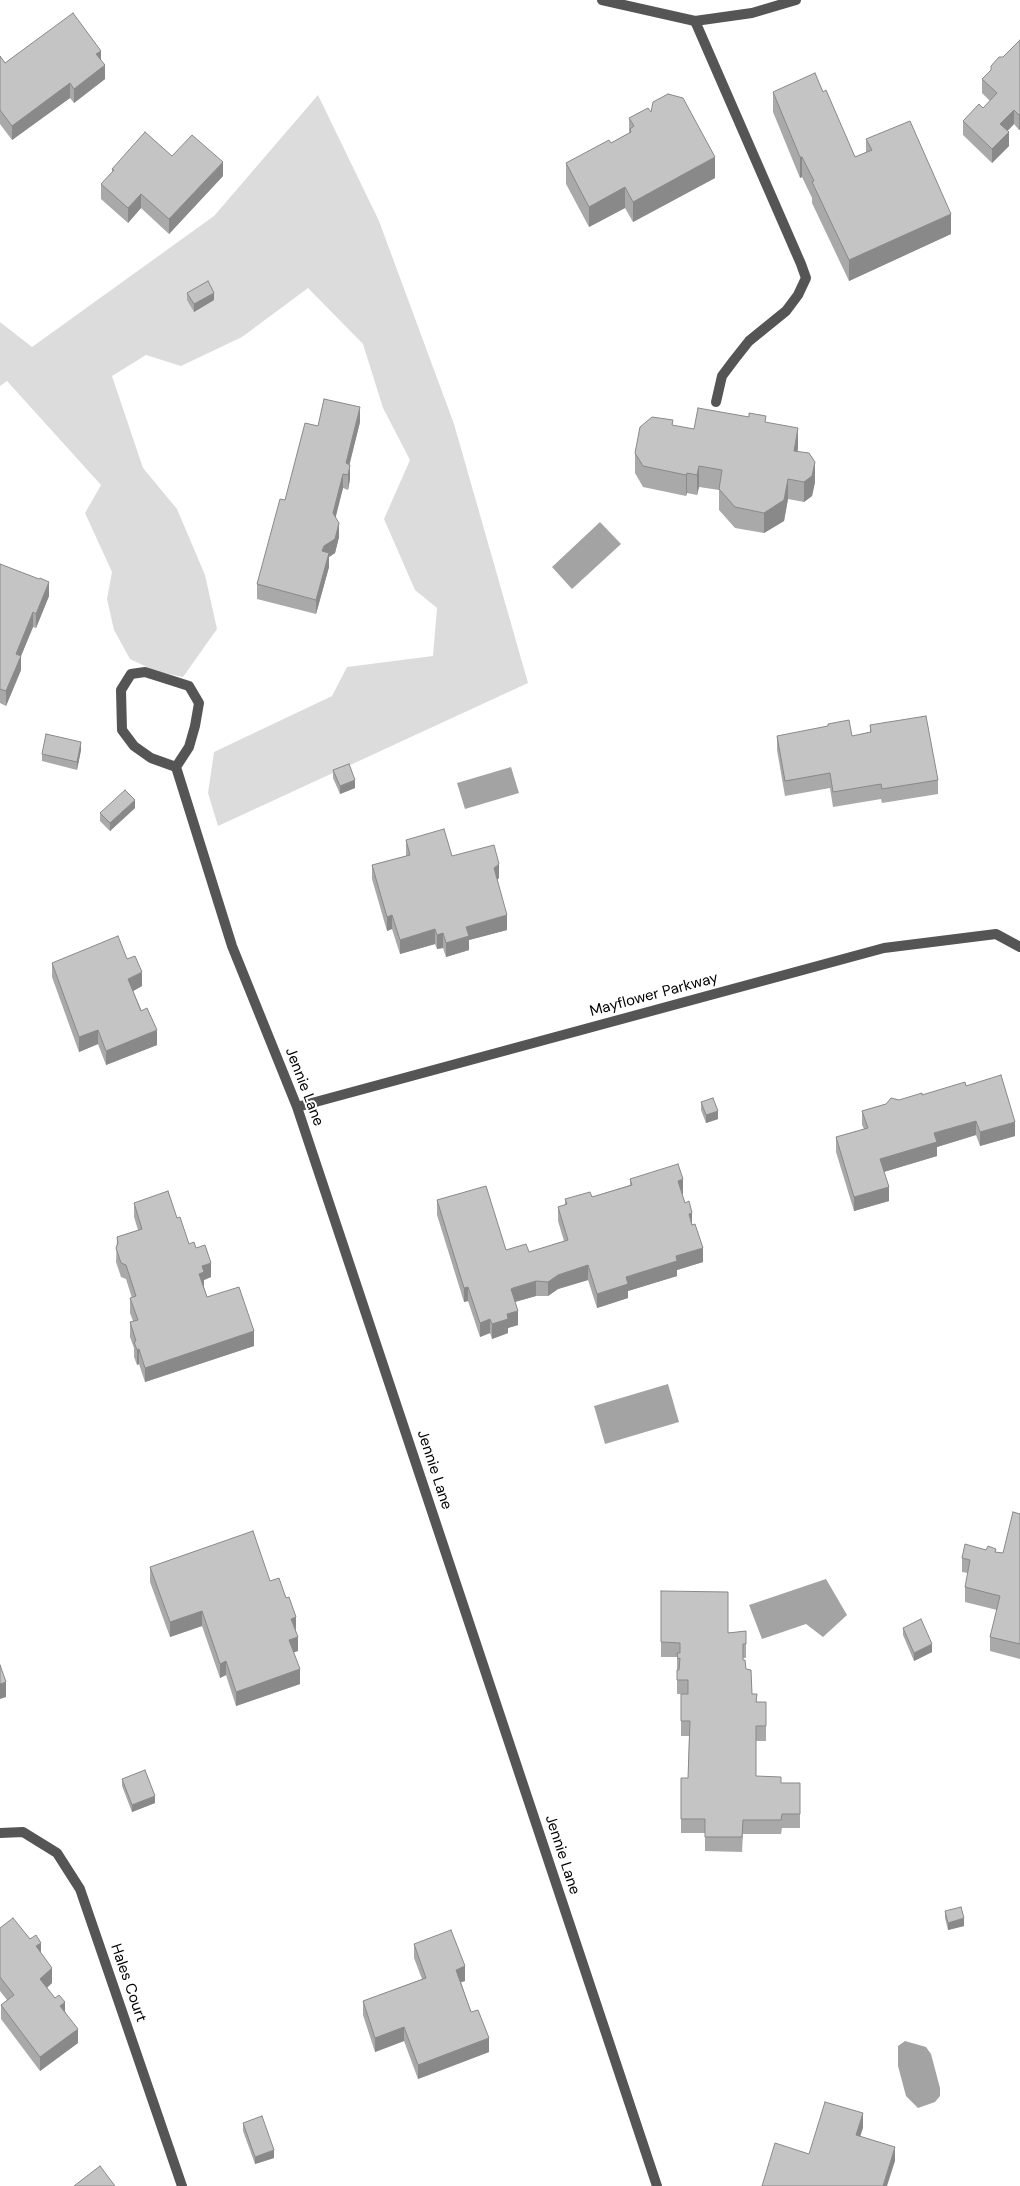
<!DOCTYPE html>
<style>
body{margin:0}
canvas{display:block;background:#fff}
</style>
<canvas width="1020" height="2186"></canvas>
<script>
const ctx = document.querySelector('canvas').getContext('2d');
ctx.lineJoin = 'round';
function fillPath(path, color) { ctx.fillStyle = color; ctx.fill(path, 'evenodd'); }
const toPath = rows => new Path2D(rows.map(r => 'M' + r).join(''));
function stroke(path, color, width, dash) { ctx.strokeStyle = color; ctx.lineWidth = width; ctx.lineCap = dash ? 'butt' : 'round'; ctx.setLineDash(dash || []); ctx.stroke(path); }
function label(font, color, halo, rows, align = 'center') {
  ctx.font = font + ' "DM Sans",sans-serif'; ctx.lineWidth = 4; ctx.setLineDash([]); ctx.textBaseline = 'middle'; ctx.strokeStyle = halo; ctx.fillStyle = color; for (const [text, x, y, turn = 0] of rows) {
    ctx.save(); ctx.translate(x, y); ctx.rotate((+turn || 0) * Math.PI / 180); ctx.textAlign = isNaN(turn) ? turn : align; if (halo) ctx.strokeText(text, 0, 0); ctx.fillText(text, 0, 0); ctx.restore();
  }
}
fillPath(toPath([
 [318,95,379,221,454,424,528,683,218,826,208,793,214,752,332,696,347,667,433,656,437,608,415,590,384,519,410,460,383,408,363,344,308,288,242,337,181,366,146,355,112,376,143,468,177,509,205,575,217,629,183,677,155,671,130,659,114,630,107,599,112,572,85,513,101,485,7,381,0,386,0,322,32,347,214,216]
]), '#dcdcdc');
fillPath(toPath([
 [600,522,621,544,572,589,552,567],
 [511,767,519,793,465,809,457,783],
 [668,1384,679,1422,605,1444,594,1406],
 [826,1579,847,1615,823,1637,806,1624,762,1639,749,1605],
 [905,2041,926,2047,931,2054,940,2088,940,2096,935,2102,918,2108,906,2096,898,2066,898,2046]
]), '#a3a3a3');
stroke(toPath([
 [695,21,801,264,806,278,798,295,786,311,749,341,734,360,722,376,716,402]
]), '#555', 10);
stroke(toPath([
 [602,0,695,21,752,13,796,0],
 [145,672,189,686,199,703,195,726,189,747,176,767,151,758,134,746,122,730,121,690,131,674,145,672],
 [176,767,232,946,297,1107,657,2186],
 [297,1107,884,948,996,934,1020,947],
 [0,1833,23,1832,57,1853,80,1889,182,2186]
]), '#555', 10);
fillPath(toPath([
 [1020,40,1020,129,1019,130,1014,124,1007,131,1009,146,992,163,963,135,963,121,983,108,990,101,982,93,982,79],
 [0,56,5,63,101,59,105,79,74,103,70,98,12,140,0,124],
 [773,92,823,92,855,157,866,152,866,139,951,234,849,281,812,203,812,198,802,177,800,178,773,112],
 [651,112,715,178,633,222,625,208,589,227,566,184,566,163,611,143,629,133,629,118],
 [172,156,223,176,169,234,141,208,128,223,101,199,101,184,112,173,112,169],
 [187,293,214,300,194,312,187,300],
 [360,422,349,464,350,479,348,490,343,488,335,517,339,537,335,553,329,557,329,567,316,614,257,599,257,584,285,500,318,426],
 [766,422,798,448,797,452,815,482,812,496,804,502,788,499,784,521,764,533,735,528,719,510,719,490,699,487,697,495,687,493,686,496,643,487,635,473,635,453,673,426,694,429],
 [0,564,49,596,36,628,33,627,21,656,21,670,6,706,0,703],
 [870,725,938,780,938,794,882,803,881,799,833,807,830,788,785,796,777,750,777,736,852,736,870,732],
 [81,750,77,770,42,761,42,754],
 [333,770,355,788,340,794,333,778],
 [135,808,110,831,100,821,100,813],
 [406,840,452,856,499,878,497,880,507,930,469,940,469,950,446,957,443,948,437,949,435,944,400,954,392,929,387,931,372,879,372,865,406,856],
 [52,963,142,986,133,991,157,1045,106,1065,98,1044,79,1052,52,977],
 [966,1086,1015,1136,980,1146,976,1135,937,1147,937,1156,884,1172,889,1201,854,1211,836,1152,836,1137,864,1129,862,1125,862,1111,899,1100],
 [701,1102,718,1119,706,1123,701,1110],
 [630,1179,683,1194,682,1194,685,1203,692,1213,692,1225,703,1262,677,1270,677,1276,628,1291,628,1298,597,1308,588,1280,558,1289,548,1296,536,1296,515,1302,518,1325,508,1328,508,1333,492,1339,490,1333,480,1337,468,1301,464,1302,437,1215,437,1200,506,1250,529,1252,564,1241,558,1221,558,1207,565,1205,565,1199,592,1197,630,1185],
 [134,1203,177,1218,189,1244,196,1248,211,1277,204,1280,204,1287,207,1297,254,1346,145,1382,139,1364,137,1365,134,1357,134,1348,130,1337,130,1322,133,1321,130,1313,130,1298,132,1298,126,1279,121,1277,116,1262,117,1237,138,1230,134,1217],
 [1020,1514,1020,1659,990,1651,990,1637,997,1610,965,1602,965,1587,968,1573,962,1572,962,1558,996,1552,1003,1553],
 [150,1567,270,1581,296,1631,298,1651,293,1652,300,1684,236,1706,226,1675,220,1678,202,1626,170,1637,150,1582],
 [661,1591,728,1633,746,1631,746,1658,743,1658,743,1660,752,1694,757,1702,766,1702,766,1741,756,1741,756,1776,781,1783,800,1783,800,1828,782,1828,781,1834,743,1834,742,1852,705,1851,705,1833,681,1833,681,1778,688,1778,689,1736,681,1736,681,1694,677,1694,677,1657,661,1657],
 [903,1628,932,1652,914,1661,903,1635],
 [122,1779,155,1803,132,1812,122,1786],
 [945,1911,964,1926,948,1930,945,1918],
 [0,1928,30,1939,41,1953,52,1983,47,1988,65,2011,78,2043,40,2071,1,2019,1,2005,7,2000,0,1991],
 [414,1944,465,1981,461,1982,471,2012,489,2052,418,2079,404,2041,375,2052,363,2015,363,2001,422,1979,414,1958],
 [243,2123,274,2158,255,2164,243,2131]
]), '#a9a9a9');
fillPath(toPath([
 [101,51,101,65,96,54],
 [105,65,105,79,74,103,74,89],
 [70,83,70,98,12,140,12,126],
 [1014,110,1014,124,1000,139,1000,124],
 [1019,115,1020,115,1020,129,1019,130],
 [1009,132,1009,146,992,163,992,149],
 [715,157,715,178,633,222,633,202],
 [800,157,802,157,802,177,800,178],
 [223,162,223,176,169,234,169,219],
 [625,187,625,208,589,227,589,207],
 [141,194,141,208,128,223,128,208],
 [951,214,951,234,849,281,849,260],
 [214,293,214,300,194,312,194,304],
 [360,407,360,422,347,475,346,463],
 [798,428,798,448,794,471,794,451],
 [815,462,815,482,812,496,804,502,804,482],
 [350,465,350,479,348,490,348,475],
 [699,466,699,487,697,495,697,475],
 [687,473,687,493,686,496,686,475],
 [343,474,343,488,333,528,333,513],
 [788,479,788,499,784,521,764,533,764,513],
 [339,523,339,537,335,553,329,557,329,567,316,614,316,600,322,551,324,546],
 [49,582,49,596,36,628,36,614],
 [33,612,33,627,21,656,21,670,6,706,6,691,16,654],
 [81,742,81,750,77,770,77,762],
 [355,780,355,788,340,794,340,786],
 [135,800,135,808,110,831,110,823],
 [499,864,499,878,494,882,494,868],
 [392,915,392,929,387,931,387,917],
 [507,915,507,930,469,940,469,950,446,957,446,943,466,927],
 [435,929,435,944,400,954,400,940],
 [443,933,443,948,437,949,437,935],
 [142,972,142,986,128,994,128,979],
 [98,1030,98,1044,79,1052,79,1037],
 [157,1030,157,1045,106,1065,106,1051],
 [718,1111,718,1119,706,1123,706,1115],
 [976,1121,976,1135,937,1147,937,1156,880,1173,880,1159,934,1133],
 [1015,1122,1015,1136,980,1146,980,1132],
 [683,1179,683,1194,678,1196,678,1181],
 [889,1187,889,1201,854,1211,854,1197],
 [692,1213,692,1227,689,1214],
 [703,1248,703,1262,677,1270,677,1276,628,1291,628,1298,597,1308,597,1294,626,1277,676,1256],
 [211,1263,211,1277,204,1280,204,1286,199,1288,199,1274,202,1266],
 [588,1265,588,1280,558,1289,548,1296,548,1282,558,1275],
 [536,1281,536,1296,511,1303,511,1289],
 [468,1287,468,1301,464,1302,464,1288],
 [518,1311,518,1325,508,1328,508,1333,492,1339,492,1324,507,1314],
 [490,1319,490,1333,480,1337,480,1323],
 [254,1331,254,1346,145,1382,145,1368],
 [139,1349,139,1364,137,1365,137,1350],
 [202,1611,202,1626,170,1637,170,1622],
 [296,1617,296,1631,291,1619],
 [298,1637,298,1651,289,1654,289,1640],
 [932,1644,932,1652,914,1661,914,1653],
 [226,1661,226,1675,220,1678,220,1664],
 [300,1669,300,1684,236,1706,236,1692],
 [6,1682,6,1697,0,1699,0,1684],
 [155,1796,155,1803,132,1812,132,1805],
 [964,1918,964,1926,948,1930,948,1923],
 [41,1943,41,1957,36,1946],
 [465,1966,465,1981,456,1984,456,1970],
 [52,1968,52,1983,40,1993,40,1979],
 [65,2002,65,2017,60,2006],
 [404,2027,404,2041,375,2052,375,2038],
 [78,2029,78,2043,40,2071,40,2057],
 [489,2038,489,2052,418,2079,418,2065],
 [863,2113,863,2128,856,2149,856,2135],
 [895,2147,895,2161,887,2186,883,2186],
 [274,2150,274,2158,255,2164,255,2157]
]), '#898989');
const building = toPath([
 [73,13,101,51,96,54,105,65,74,89,70,83,12,126,0,110,0,56,5,63,73,13],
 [1020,40,1020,115,1019,115,1014,110,1000,124,1009,132,992,149,963,121,979,104,983,108,997,93,982,79,991,70,991,66,999,57,1003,57,1020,40],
 [815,73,823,92,826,90,855,157,872,150,866,139,910,121,951,214,849,260,812,182,814,181,802,157,800,157,773,92,815,73],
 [668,94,683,98,715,157,633,202,625,187,589,207,566,163,609,140,611,143,631,132,630,129,634,126,629,118,648,108,651,112,653,102,668,94],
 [145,132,172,156,192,135,223,162,169,219,141,194,128,208,101,184,114,170,112,169,145,132],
 [208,281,214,293,194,304,187,293,208,281],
 [324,399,360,407,346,463,350,465,348,475,343,474,333,513,339,523,335,539,324,546,322,551,329,553,316,600,257,584,280,499,285,500,305,423,318,426,324,399],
 [698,408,749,417,749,413,766,416,765,422,798,428,794,451,809,453,815,462,812,476,804,482,788,479,784,500,764,513,735,507,719,489,722,470,699,466,697,475,687,473,686,475,643,466,635,453,640,427,652,417,673,420,672,425,694,429,698,408],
 [0,564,39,579,40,578,49,582,36,614,33,612,16,654,21,656,6,691,0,689,0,564],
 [926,716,938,780,882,789,881,784,833,792,830,773,785,781,777,736,828,726,828,724,849,720,852,736,871,732,870,725,926,716],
 [46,734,81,742,77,762,42,754,46,734],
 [349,764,355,780,340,786,333,770,349,764],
 [125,790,135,800,110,823,100,813,125,790],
 [444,829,452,856,494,845,499,864,494,868,507,915,466,927,469,936,446,943,443,933,437,935,435,929,400,940,392,915,387,917,372,865,410,855,406,840,444,829],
 [118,936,127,959,135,956,142,972,128,979,141,1011,147,1008,157,1030,106,1051,98,1030,79,1037,52,963,118,936],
 [1001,1075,1015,1122,980,1132,976,1121,934,1133,937,1142,880,1159,889,1187,854,1197,836,1137,868,1128,862,1111,886,1104,891,1098,899,1100,922,1093,922,1095,965,1082,966,1086,1001,1075],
 [713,1098,718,1111,706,1115,701,1102,713,1098],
 [678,1164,683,1179,678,1181,685,1203,689,1201,692,1213,689,1214,692,1225,695,1224,703,1248,676,1256,677,1261,626,1277,628,1284,597,1294,588,1265,558,1275,548,1282,536,1281,513,1288,511,1289,518,1311,507,1314,508,1319,492,1324,490,1319,480,1323,468,1287,464,1288,437,1200,486,1186,506,1250,526,1244,529,1252,568,1240,558,1207,567,1204,565,1199,590,1192,592,1197,632,1185,630,1179,678,1164],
 [168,1191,177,1218,180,1217,189,1244,194,1242,196,1248,205,1245,211,1263,202,1266,204,1272,199,1274,207,1297,239,1287,254,1331,145,1368,139,1349,137,1350,134,1342,136,1341,130,1322,138,1320,130,1298,136,1296,126,1265,121,1263,116,1248,118,1243,117,1237,142,1229,134,1203,168,1191],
 [1013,1512,1020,1514,1020,1644,990,1637,1000,1596,965,1587,970,1560,962,1558,965,1544,986,1550,988,1546,996,1549,995,1552,1003,1553,1013,1512],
 [253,1531,270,1581,279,1578,286,1598,289,1597,296,1617,291,1619,298,1637,289,1640,300,1669,236,1692,226,1661,220,1664,202,1611,170,1622,150,1567,253,1531],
 [661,1591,728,1592,728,1633,746,1631,746,1644,743,1644,743,1660,745,1660,746,1669,751,1670,752,1694,757,1694,756,1702,766,1702,766,1726,756,1726,756,1776,781,1777,781,1783,800,1783,800,1814,782,1814,781,1820,743,1820,742,1837,705,1837,705,1819,681,1819,681,1778,688,1778,690,1721,681,1721,681,1694,688,1694,688,1680,677,1680,677,1670,679,1670,680,1658,678,1659,677,1653,680,1653,680,1643,661,1642,661,1591],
 [921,1619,932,1644,914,1653,903,1628,921,1619],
 [0,1665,6,1682,0,1684,0,1665],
 [145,1770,155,1796,132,1805,122,1779,145,1770],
 [961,1907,964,1918,948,1923,945,1911,961,1907],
 [13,1918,30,1939,36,1935,41,1943,36,1946,52,1968,40,1979,55,1998,59,1995,65,2002,60,2006,78,2029,40,2057,1,2005,14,1995,0,1977,0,1928,13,1918],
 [451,1930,465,1966,456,1970,471,2012,478,2010,489,2038,418,2065,404,2027,375,2038,363,2001,426,1978,414,1944,451,1930],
 [825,2102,863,2113,856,2135,895,2147,883,2186,762,2186,775,2143,809,2154,825,2102],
 [262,2116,274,2150,255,2157,243,2123,262,2116],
 [100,2166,115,2186,74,2186,100,2166]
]);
fillPath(building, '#c4c4c4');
stroke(building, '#898989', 1);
label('15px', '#000', '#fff', [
 ["Mayflower Parkway",654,995,-15],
 ["Jennie Lane",304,1087,69],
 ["Jennie Lane",434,1470,72],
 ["Jennie Lane",562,1855,72],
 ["Hales Court",128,1983,71]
]);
</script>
